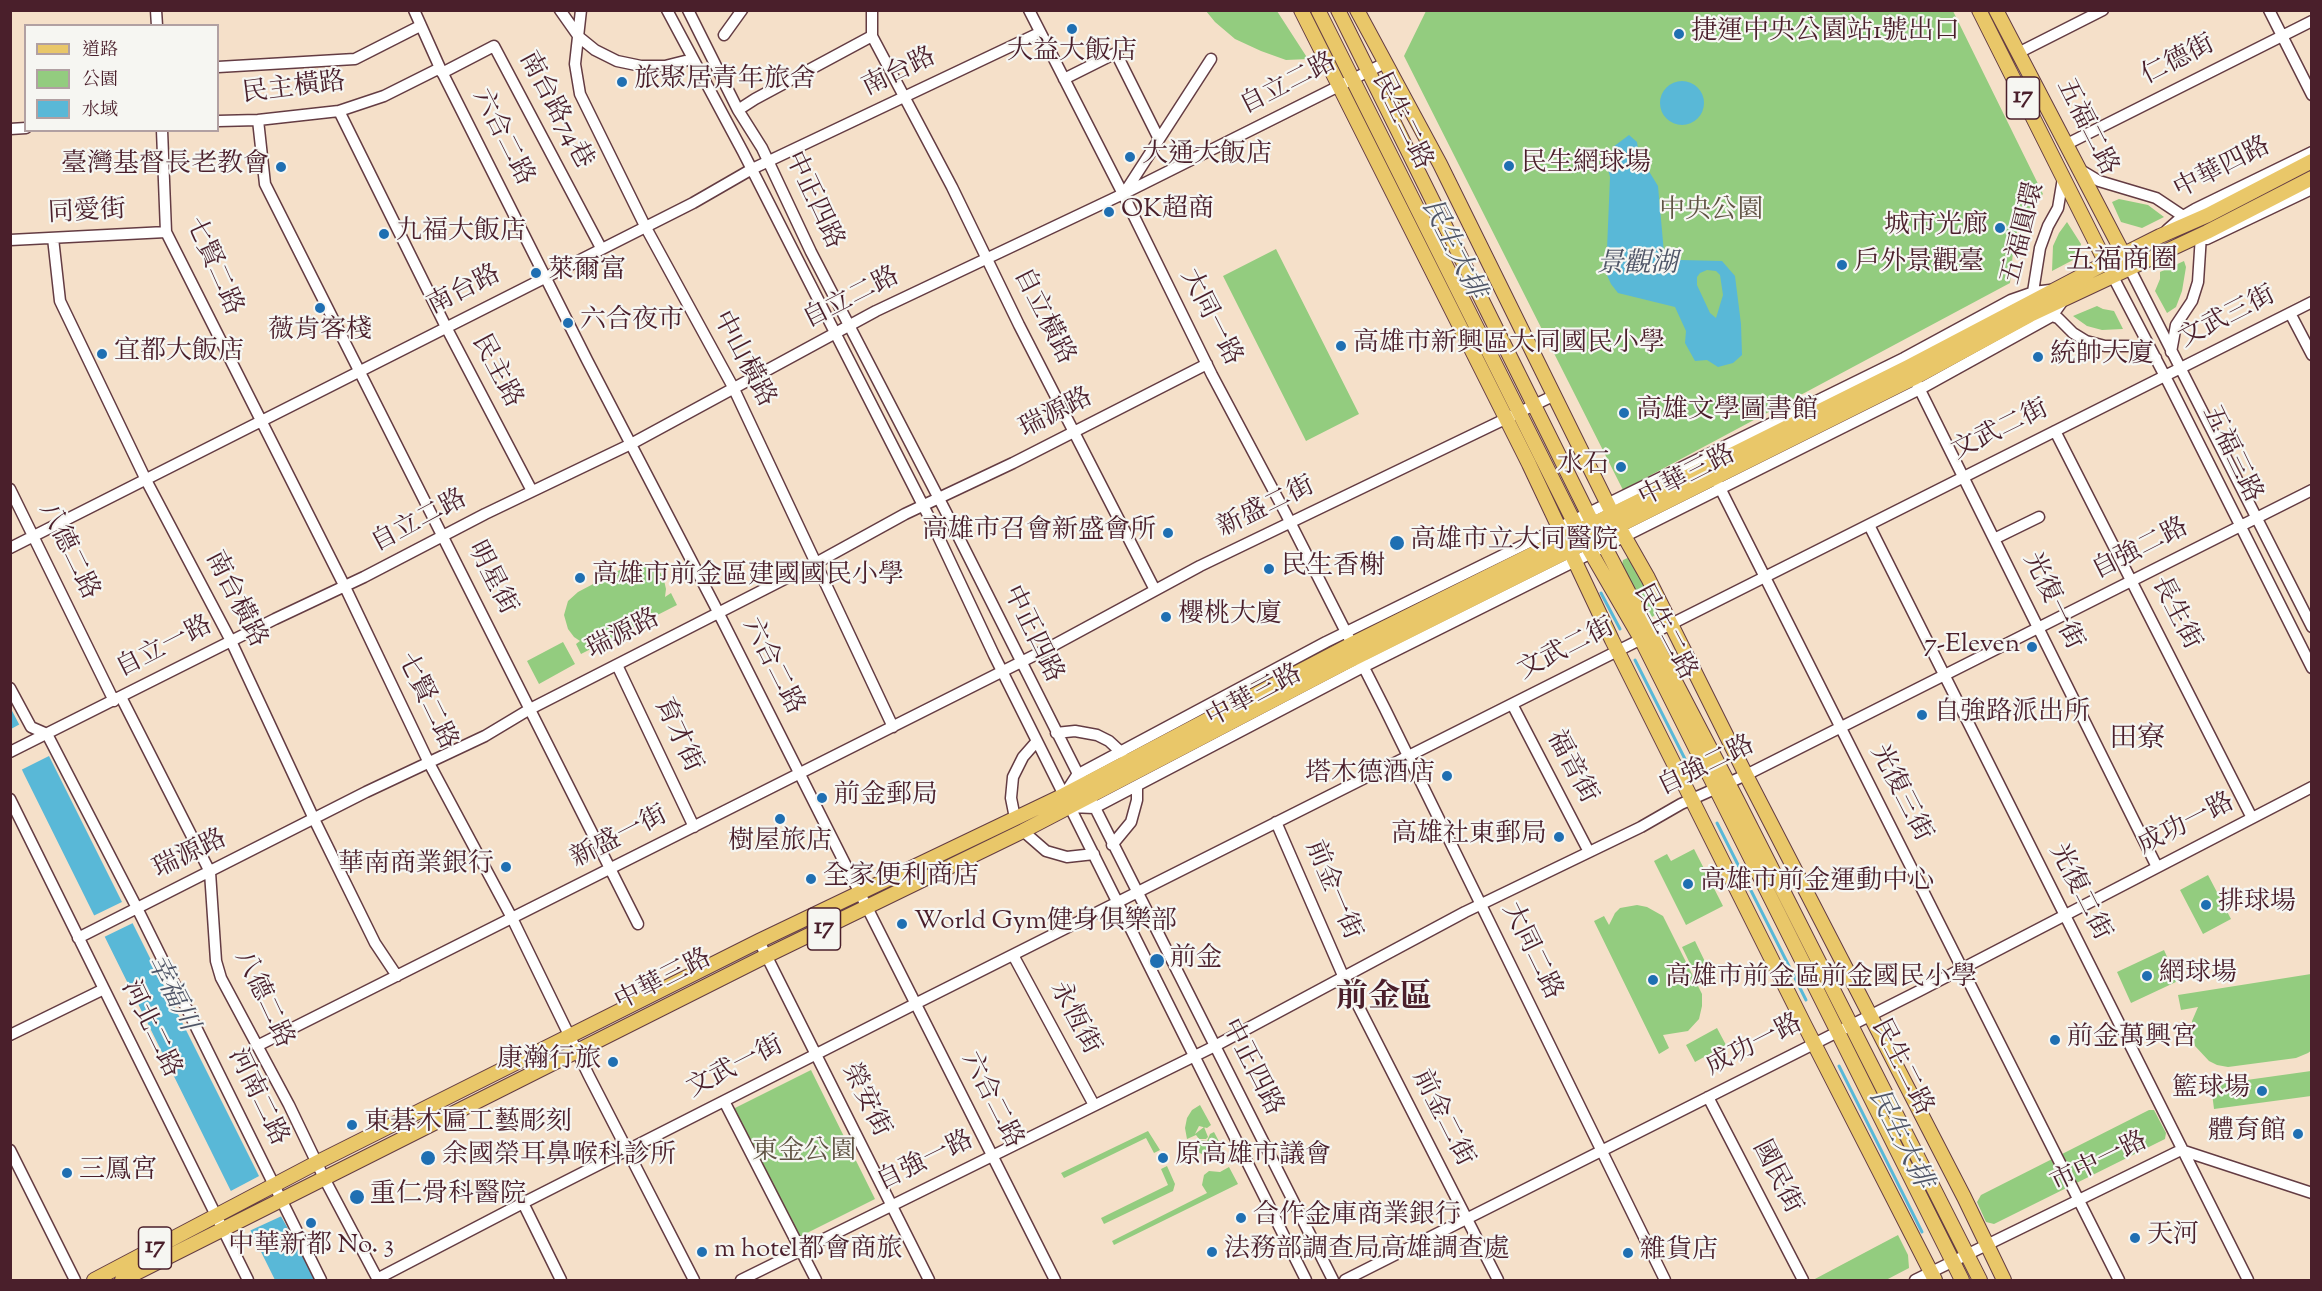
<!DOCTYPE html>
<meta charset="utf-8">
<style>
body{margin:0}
#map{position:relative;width:2322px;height:1291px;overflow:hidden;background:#f5e0c9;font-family:"Sorts Mill Goudy","Noto Serif TC",serif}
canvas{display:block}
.frame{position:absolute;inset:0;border:12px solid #4a1f2b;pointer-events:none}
.legend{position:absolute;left:24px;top:24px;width:195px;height:108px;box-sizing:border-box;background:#f6f6f2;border:2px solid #b1a0a2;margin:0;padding:8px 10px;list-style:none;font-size:18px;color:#4a1f2b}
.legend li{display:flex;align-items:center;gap:12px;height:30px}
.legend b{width:30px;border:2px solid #b1a0a2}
</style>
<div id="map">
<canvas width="2322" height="1291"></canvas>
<div class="frame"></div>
<ul class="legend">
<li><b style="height:8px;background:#e9c769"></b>道路</li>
<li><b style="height:16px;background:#93cc7f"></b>公園</li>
<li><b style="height:16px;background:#59b8d7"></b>水域</li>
</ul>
</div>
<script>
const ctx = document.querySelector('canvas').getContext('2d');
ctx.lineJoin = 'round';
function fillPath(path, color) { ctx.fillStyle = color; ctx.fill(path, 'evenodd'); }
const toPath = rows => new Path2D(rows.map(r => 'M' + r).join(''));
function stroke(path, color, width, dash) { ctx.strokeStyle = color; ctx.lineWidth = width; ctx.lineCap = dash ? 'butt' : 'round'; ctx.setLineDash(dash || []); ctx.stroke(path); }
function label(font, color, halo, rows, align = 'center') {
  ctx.font = font + ' "Sorts Mill Goudy","Noto Serif TC",serif'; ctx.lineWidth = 4.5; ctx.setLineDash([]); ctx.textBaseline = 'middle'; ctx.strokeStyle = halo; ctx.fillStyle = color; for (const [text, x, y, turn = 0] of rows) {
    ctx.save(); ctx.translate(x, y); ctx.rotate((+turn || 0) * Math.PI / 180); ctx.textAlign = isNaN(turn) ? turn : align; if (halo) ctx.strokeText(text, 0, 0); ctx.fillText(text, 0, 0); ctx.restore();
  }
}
fillPath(toPath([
 [1206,11,1277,11,1308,59,1286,60,1261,51,1235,39,1215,22],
 [1426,11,1953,11,2043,194,2031,206,2018,227,2013,252,2010,283,1623,490,1404,56],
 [2119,199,2148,205,2164,217,2142,228,2121,222,2112,202],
 [2067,222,2081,244,2079,253,2073,260,2052,271,2053,246,2059,233],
 [1276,249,1359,414,1306,441,1223,276],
 [2184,261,2186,267,2182,291,2176,307,2167,313,2155,291,2160,279,2160,272],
 [2097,306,2103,309,2114,311,2123,329,2102,330,2087,326,2073,316],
 [1630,557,1660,612,1652,617,1648,615,1622,565,1623,560],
 [642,562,652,564,658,570,663,576,666,589,665,597,671,593,677,605,581,654,576,644,580,641,574,637,568,629,564,615,568,601,578,592,633,563],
 [563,642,575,664,539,684,527,661],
 [1694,849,1723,906,1686,925,1654,861,1667,854,1671,861],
 [2208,875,2231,919,2203,934,2180,890],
 [1637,905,1647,907,1663,916,1702,994,1702,1006,1699,1019,1688,1031,1663,1035,1669,1048,1659,1054,1594,921,1604,916,1609,925,1615,913,1620,908],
 [1695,941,1711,974,1698,980,1682,947],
 [2164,950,2178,981,2131,1003,2117,972],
 [2311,974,2312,1050,2308,1053,2296,1058,2228,1067,2217,1065,2209,1061,2195,1046,2192,1034,2192,1021,2198,1007,2181,1010,2178,995],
 [1717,1028,1726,1045,1695,1062,1686,1045],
 [811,1070,875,1199,797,1238,733,1109],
 [2311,1071,2311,1096,2214,1109,2211,1085],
 [1200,1105,1211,1125,1207,1128,1199,1126,1195,1134,1204,1127,1208,1137,1206,1139,1199,1139,1196,1135,1187,1139,1185,1128,1187,1118,1192,1110],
 [2149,1110,2154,1110,2166,1133,2165,1139,1994,1224,1986,1222,1977,1202,1981,1195],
 [1148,1131,1160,1150,1154,1153,1146,1138,1064,1178,1061,1173],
 [1214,1132,1225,1153,1216,1156,1207,1156,1197,1152,1190,1144,1197,1140,1207,1141,1210,1134],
 [1167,1166,1175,1184,1173,1191,1104,1224,1101,1218,1168,1185,1161,1169],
 [1229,1167,1238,1184,1114,1245,1112,1241,1207,1193,1202,1185,1204,1175,1209,1171,1220,1172],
 [1898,1235,1908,1255,1909,1268,1886,1280,1813,1280]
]), '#93cc7f');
fillPath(toPath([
 '1660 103a22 22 0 1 1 44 0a22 22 0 1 1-44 0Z',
 [1629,135,1637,142,1639,155,1658,186,1664,253,1681,260,1722,261,1735,276,1741,324,1742,355,1733,363,1718,367,1707,360,1695,361,1685,343,1686,331,1675,307,1618,293,1611,284,1606,273,1610,177,1607,166,1613,147],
 [1707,270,1716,271,1720,275,1723,295,1716,318,1710,313,1697,285,1697,277,1700,273],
 [10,707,20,726,48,754,265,1188,317,1280,275,1280,23,772,11,744]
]), '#59b8d7');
fillPath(toPath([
 [22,723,51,755,19,771,10,751,11,729],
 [124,901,135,922,102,938,91,917],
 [261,1175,284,1215,247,1232,227,1193]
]), '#f5e0c9');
stroke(toPath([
 [1363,117,1383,158],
 [1400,191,1499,390],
 [1520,430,1548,487],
 [1601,593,1620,629],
 [1635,660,1689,767],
 [1717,823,1806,1000],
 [1839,1066,1922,1232]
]), '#59b8d7', 3);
const minor = toPath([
 [156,10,157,26],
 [414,10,440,68,587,360,714,604,1055,1280],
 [560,10,579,37,595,50,617,61,641,66,665,66,685,61],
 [581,10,575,64,580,94,645,226,733,387,893,727],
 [667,10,743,152,932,523,994,655,1306,1280],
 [688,10,738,110,762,148,811,252,949,518,1333,1280],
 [872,10,872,36,952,187,1019,325,1155,590],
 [1029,10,1123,194,1212,375,1286,514,1385,709,1665,1280],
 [2269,10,2312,95],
 [724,35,742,10],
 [2018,53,2103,10],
 [218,67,355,59,420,26],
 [442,73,494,46,601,248],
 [1064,79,1116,53,1159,139],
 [738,110,755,99,872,36],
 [339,111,446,327,532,491],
 [258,120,265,184,638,924],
 [218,121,258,120,339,111,384,96,440,68],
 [10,129,26,128],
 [162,130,166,232,345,587,429,763,512,918,589,1076,694,1280],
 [2067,144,2312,21],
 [2079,169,2099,181,2156,198,2183,216],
 [1125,192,1211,59],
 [2167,230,2183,216,2195,209,2312,152],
 [53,238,60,301,146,480,231,641,314,819,375,943,397,976],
 [2207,239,2312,189],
 [10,240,166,232],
 [2130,269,2312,627],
 [2110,271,2169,384,2312,668],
 [2032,298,2040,248,2048,226,2058,208,2063,178],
 [2290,313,2312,355],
 [2052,316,2058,318,2073,333,2086,341,2105,346,2130,346,2143,350,2156,358],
 [2171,352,2176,325,2192,301,2198,282,2201,235],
 [1917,384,2157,867],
 [2055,431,2252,818],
 [1718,484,2119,1280],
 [10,489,114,701],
 [1869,525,2248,1280],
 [1994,539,2039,517],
 [10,548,693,203,752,169,1039,33],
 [617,665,694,827],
 [10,688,31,727,47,734,137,908,321,1280],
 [121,697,210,872,216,961,221,978,289,1105,324,1178,378,1280],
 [1512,704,1589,852],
 [1056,733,1075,731,1097,735,1109,741,1122,753],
 [10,752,275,619,364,577,485,514,631,444,876,311,1123,194,1385,63],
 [1064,795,1077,775,1326,642,1904,358,2011,300,2034,292,2050,290],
 [10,799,248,1280],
 [1071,807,1094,808,1363,667,1920,389,2052,316,2062,302],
 [1015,818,1011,798,1013,777,1023,757,1037,741],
 [1276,822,1344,978,1498,1280],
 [1023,831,1046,851,1067,857,1094,854],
 [1112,845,1131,822,1137,800,1137,787],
 [78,938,366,792,485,736,530,709,816,563,905,514,1013,463,1207,364],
 [759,941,929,1280],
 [1013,955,1094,1105],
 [10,1035,104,989],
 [257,1046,1043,651,1200,566,1555,395],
 [1708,1097,1803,1280],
 [724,1101,816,1280],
 [10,1150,75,1280],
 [523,1203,561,1280],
 [377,1279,523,1203,915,1004,2312,302],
 [741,1280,1213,1047,1465,912,1641,827,1681,804,1746,775,2312,490],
 [1345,1280,1919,991,2312,787],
 [1915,1280,2181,1150,2312,1193]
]);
const major = toPath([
 [1301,10,1529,464,1612,640,1804,1024,1935,1280],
 [1318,10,1579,532,1641,639,1962,1280],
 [1338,10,1593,524,1737,800,1980,1280],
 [1357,10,1440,164,1619,527,1648,578,1746,775,1964,1197,2004,1280],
 [1979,10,2106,263],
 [1996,10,2127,261],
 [94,1280,316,1163,759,941,1064,795,1352,644,1908,367,2106,263,2160,236,2208,215,2312,161],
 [122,1280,766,956,1023,831,1339,666,1914,378,2030,315,2207,232,2312,178]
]);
stroke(minor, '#643c43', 13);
stroke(major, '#643c43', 16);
stroke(minor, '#fff', 10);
stroke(major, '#e9c769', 14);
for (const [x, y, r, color] of [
 [1072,29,6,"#1f6fb2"],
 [1679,34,6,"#1f6fb2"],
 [622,82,6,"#1f6fb2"],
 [1130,157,6,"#1f6fb2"],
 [1509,166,6,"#1f6fb2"],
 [281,167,6,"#1f6fb2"],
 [1109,212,6,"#1f6fb2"],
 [2000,228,6,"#1f6fb2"],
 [384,234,6,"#1f6fb2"],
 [1842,265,6,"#1f6fb2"],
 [536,273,6,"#1f6fb2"],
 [320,308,6,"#1f6fb2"],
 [568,323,6,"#1f6fb2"],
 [1341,346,6,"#1f6fb2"],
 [102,354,6,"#1f6fb2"],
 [2038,357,6,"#1f6fb2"],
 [1624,413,6,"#1f6fb2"],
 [1621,467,6,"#1f6fb2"],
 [1168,533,6,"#1f6fb2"],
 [1397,543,8,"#1f6fb2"],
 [1269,569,6,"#1f6fb2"],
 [580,578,6,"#1f6fb2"],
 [1166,617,6,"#1f6fb2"],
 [2032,647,6,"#1f6fb2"],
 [1922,715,6,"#1f6fb2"],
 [1447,776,6,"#1f6fb2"],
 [822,798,6,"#1f6fb2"],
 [780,819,6,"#1f6fb2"],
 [1559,837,6,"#1f6fb2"],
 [506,867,6,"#1f6fb2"],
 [811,879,6,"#1f6fb2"],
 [1688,884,6,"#1f6fb2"],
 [2206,905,6,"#1f6fb2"],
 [902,924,6,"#1f6fb2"],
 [1157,961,8,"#1f6fb2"],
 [2147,976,6,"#1f6fb2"],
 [1653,980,6,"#1f6fb2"],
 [2055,1040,6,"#1f6fb2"],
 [613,1062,6,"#1f6fb2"],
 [2262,1091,6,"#1f6fb2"],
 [352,1125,6,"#1f6fb2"],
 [2298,1134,6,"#1f6fb2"],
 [428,1158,8,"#1f6fb2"],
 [1163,1158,6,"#1f6fb2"],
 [67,1173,6,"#1f6fb2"],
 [357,1197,8,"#1f6fb2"],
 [1241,1218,6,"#1f6fb2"],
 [311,1223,6,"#1f6fb2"],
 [2135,1238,6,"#1f6fb2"],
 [702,1252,6,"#1f6fb2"],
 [1212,1252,6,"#1f6fb2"],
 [1628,1253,6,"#1f6fb2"]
]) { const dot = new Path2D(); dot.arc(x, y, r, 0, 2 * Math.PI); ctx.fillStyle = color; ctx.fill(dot); stroke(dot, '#f6f6f2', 2); }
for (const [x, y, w] of [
 [2023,98,33],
 [824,929,33],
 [155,1248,33]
]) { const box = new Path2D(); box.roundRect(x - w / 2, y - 21, w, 42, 4.5); ctx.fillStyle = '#f6f6f2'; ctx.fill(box); stroke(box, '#4a1f2b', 1.5); }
label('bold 24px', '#4a1f2b', null, [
 ["17",2023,98],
 ["17",824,929],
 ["17",155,1248]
]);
label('26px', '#4a1f2b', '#f6f6f2', [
 ["捷運中央公園站1號出口",1691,34],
 ["大益大飯店",1072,54,"center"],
 ["旅聚居青年旅舍",634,82],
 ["大通大飯店",1142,157],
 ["民生網球場",1521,166],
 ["臺灣基督長老教會",269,167,"right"],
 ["OK超商",1121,212],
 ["城市光廊",1988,228,"right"],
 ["九福大飯店",396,234],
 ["戶外景觀臺",1854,265],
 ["萊爾富",548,273],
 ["六合夜市",580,323],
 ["薇肯客棧",320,333,"center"],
 ["高雄市新興區大同國民小學",1353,346],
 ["宜都大飯店",114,354],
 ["統帥大廈",2050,357],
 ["高雄文學圖書館",1636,413],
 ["水石",1609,467,"right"],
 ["高雄市召會新盛會所",1156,533,"right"],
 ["高雄市立大同醫院",1410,543],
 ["民生香榭",1281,569],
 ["高雄市前金區建國國民小學",592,578],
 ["櫻桃大廈",1178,617],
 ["7-Eleven",2020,647,"right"],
 ["自強路派出所",1934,715],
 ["塔木德酒店",1435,776,"right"],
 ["前金郵局",834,798],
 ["高雄社東郵局",1547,837,"right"],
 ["樹屋旅店",780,844,"center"],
 ["華南商業銀行",494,867,"right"],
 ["全家便利商店",823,879],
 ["高雄市前金運動中心",1700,884],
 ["排球場",2218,905],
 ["World Gym健身俱樂部",914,924],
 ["前金",1170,961],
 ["網球場",2159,976],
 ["高雄市前金區前金國民小學",1665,980],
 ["前金萬興宮",2067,1040],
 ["康瀚行旅",601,1062,"right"],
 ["籃球場",2250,1091,"right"],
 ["東碁木匾工藝彫刻",364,1125],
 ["體育館",2286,1134,"right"],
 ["余國榮耳鼻喉科診所",442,1158],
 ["原高雄市議會",1175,1158],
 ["三鳳宮",79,1173],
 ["重仁骨科醫院",370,1197],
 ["合作金庫商業銀行",1253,1218],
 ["天河",2147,1238],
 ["中華新都 No. 3",311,1248,"center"],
 ["m hotel都會商旅",714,1252],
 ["法務部調查局高雄調查處",1224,1252],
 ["雜貨店",1640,1253]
], 'left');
label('26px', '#4a1f2b', '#f6f6f2', [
 ["仁德街",2179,62,-27],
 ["南台路",900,74,-26],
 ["自立二路",1289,86,-27],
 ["民主橫路",294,90,-7],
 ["南台路74巷",554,111,62],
 ["民生二路",1400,122,64],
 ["五福二路",2085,128,63],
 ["六合二路",501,138,63],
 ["中華四路",2223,170,-27],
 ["中正四路",812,201,65],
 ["同愛街",87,214,-3],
 ["五福圓環",2025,234,-76],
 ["七賢二路",212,267,66],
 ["南台路",465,292,-27],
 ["自立二路",852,300,-27],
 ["自立橫路",1042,317,63],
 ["大同一路",1209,318,63],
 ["文武三街",2228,319,-27],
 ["中山橫路",742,360,62],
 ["民主路",495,372,62],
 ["瑞源路",1057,415,-27],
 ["文武二街",2001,432,-26],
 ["五福三路",2230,455,64],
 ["中華三路",1688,478,-27],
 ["新盛二街",1267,509,-26],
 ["自立二路",420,523,-28],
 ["自強二路",2141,551,-27],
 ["八德二路",67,552,64],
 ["明星街",490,579,63],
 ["南台橫路",234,600,63],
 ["光復一街",2051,602,64],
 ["長生街",2174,614,63],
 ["民生二路",1663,633,62],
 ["中正四路",1031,635,64],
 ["瑞源路",624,636,-27],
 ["自立一路",165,649,-27],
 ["文武二街",1567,651,-27],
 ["六合二路",771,667,63],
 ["中華三路",1255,698,-28],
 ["七賢二路",425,702,64],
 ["育才街",676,736,65],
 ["福音街",1570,768,62],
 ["自強二路",1707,768,-26],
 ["光復三街",1899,794,63],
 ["成功一路",2187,826,-27],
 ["新盛一街",620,839,-27],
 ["瑞源路",191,856,-26],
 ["前金一街",1331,891,67],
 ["光復二街",2078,893,63],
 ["大同二路",1530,952,64],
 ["中華三路",664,982,-27],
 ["八德二路",262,1000,65],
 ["永恆街",1073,1019,62],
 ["河北二路",149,1030,64],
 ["成功一路",1755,1047,-27],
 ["中正四路",1250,1068,63],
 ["民生二路",1900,1068,63],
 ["文武一街",736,1069,-27],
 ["河南二路",256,1098,64],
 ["榮安街",864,1101,64],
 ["六合二路",990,1101,63],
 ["前金二街",1441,1119,63],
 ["自強一路",926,1163,-26],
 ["市中一路",2100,1164,-26],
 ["國民街",1775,1178,63]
]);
label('26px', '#605344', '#f6f6f2', [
 ["中央公園",1711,213],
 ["東金公園",804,1154]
]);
label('italic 27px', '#4f5567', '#f6f6f2', [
 ["民生大排",1451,250,63],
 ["景觀湖",1637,266],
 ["幸福川",170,994,63],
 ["民生大排",1898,1140,63]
]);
label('28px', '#4a1f2b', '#f6f6f2', [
 ["五福商圈",2122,263],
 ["田寮",2137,741]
]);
label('bold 32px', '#4a1f2b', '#f6f6f2', [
 ["前金區",1384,1001]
]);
</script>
